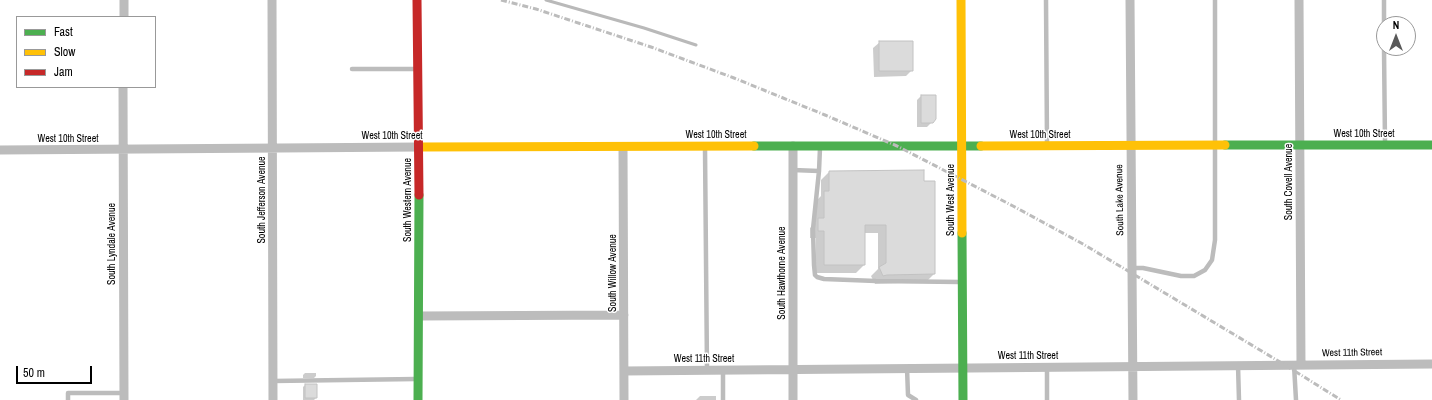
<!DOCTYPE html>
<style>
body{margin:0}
#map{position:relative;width:1432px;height:400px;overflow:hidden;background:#fff;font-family:"Archivo Narrow",sans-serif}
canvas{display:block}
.legend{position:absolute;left:16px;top:16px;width:140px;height:72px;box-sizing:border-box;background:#fff;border:1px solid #999;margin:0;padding:5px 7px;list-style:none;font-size:12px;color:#000}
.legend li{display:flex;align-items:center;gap:8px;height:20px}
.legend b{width:20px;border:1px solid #999}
.north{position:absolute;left:1376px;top:16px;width:40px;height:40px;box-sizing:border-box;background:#fff;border:1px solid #999;border-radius:50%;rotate:0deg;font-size:11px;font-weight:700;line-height:16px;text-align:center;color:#000}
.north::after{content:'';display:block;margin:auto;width:14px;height:18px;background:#595959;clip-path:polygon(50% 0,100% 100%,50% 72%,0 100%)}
.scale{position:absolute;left:16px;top:366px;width:76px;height:18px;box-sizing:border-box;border:2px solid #000;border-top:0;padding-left:5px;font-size:12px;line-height:14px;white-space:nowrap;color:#000;-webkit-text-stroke:3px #fff;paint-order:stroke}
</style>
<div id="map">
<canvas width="1432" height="400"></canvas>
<ul class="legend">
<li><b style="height:5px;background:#4caf50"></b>Fast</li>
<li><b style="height:5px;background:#ffc107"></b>Slow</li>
<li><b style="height:5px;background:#c62828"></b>Jam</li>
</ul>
<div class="north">N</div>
<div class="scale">50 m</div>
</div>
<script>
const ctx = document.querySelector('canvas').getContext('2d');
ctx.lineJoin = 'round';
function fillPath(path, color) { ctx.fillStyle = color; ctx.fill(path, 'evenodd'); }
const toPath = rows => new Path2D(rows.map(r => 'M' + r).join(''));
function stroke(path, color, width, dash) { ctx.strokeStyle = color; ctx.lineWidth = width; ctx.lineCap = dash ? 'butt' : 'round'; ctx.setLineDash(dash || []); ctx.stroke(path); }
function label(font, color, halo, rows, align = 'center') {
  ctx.font = font + ' "Archivo Narrow",sans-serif'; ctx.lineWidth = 3; ctx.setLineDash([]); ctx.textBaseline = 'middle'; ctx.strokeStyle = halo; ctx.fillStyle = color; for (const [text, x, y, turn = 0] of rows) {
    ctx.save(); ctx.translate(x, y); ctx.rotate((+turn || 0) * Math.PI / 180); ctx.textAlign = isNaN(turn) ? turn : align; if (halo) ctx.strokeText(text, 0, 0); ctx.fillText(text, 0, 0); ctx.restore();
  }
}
fillPath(toPath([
 [880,42,912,70,906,76,874,77,873,48],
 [921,96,935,119,927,127,917,127,917,100],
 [829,172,923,183,934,274,926,282,875,284,871,276,878,269,878,233,864,233,864,265,856,273,816,273,816,238,810,238,810,228,816,222,816,201,821,196,821,180],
 [305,373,316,373,316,376,314,378,303,378,303,375],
 [305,385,316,398,314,400,303,400,303,387],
 [700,396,716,396,716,400,696,400]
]), '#0003');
stroke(toPath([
 [546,0,644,28,696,45]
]), '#b9b9b9', 3);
const building = toPath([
 [879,41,913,41,913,71,879,71,879,41],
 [921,95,936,95,936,119,933,123,921,123,921,95],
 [924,170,924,181,935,181,935,274,887,275,883,276,879,267,886,263,886,225,865,225,865,265,824,265,824,231,818,231,818,218,824,218,824,191,829,191,829,171,924,170],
 [305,384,317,384,317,398,305,398,305,384]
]);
fillPath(building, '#dbdbdb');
stroke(building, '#c2c2c2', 1);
stroke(toPath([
 [1046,0,1047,144],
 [1384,0,1384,24],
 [1384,48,1385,144],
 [352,69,416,69],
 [705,148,707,370],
 [820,148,819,171,813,229,814,265,815,275,817,277,824,279,876,281,960,282],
 [793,170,819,171],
 [1132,268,1143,268,1181,276,1194,276,1205,270,1212,260,1215,240,1215,0],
 [1238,365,1239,400],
 [1294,365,1296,400],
 [907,368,908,395,916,400],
 [273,381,416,379],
 [68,400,68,393,124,393],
 [723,400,723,370],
 [1047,400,1047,367]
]), '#bcbcbc', 4.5);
stroke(toPath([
 [272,0,273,400],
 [1130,0,1133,400],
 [1299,0,1301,365],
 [124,17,124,0],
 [123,87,124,400],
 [793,146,793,400],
 [623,147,624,400],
 [0,150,419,147],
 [419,316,624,315],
 [624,371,1432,364]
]), '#bcbcbc', 9);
stroke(toPath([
 [1225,145,1432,145],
 [754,146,981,146],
 [962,233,963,400],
 [418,400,419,195]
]), '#4caf50', 9);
stroke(toPath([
 [961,0,962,233],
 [981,146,1225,145],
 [419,147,754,146]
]), '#ffc107', 9);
stroke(toPath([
 [417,0,419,195]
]), '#c62828', 9);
stroke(toPath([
 [501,0,536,9,651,47,734,78,825,115,897,146,1013,206,1083,244,1285,365,1341,400]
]), '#bcbcbc', 3, [6, 2, 1, 2]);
label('10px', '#000', '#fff', [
 ["West 10th Street",1364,134],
 ["West 10th Street",716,135],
 ["West 10th Street",1040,135],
 ["West 10th Street",392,136],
 ["West 10th Street",68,139],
 ["South Covell Avenue",1289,182,-90],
 ["South Jefferson Avenue",262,200,-90],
 ["South Western Avenue",408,200,-90],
 ["South West Avenue",951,200,-90],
 ["South Lake Avenue",1120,200,-91],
 ["South Lyndale Avenue",112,244,-90],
 ["South Willow Avenue",613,273,-90],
 ["South Hawthorne Avenue",782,273,-90],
 ["West 11th Street",1352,353,-1],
 ["West 11th Street",1028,356],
 ["West 11th Street",704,359]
]);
</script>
